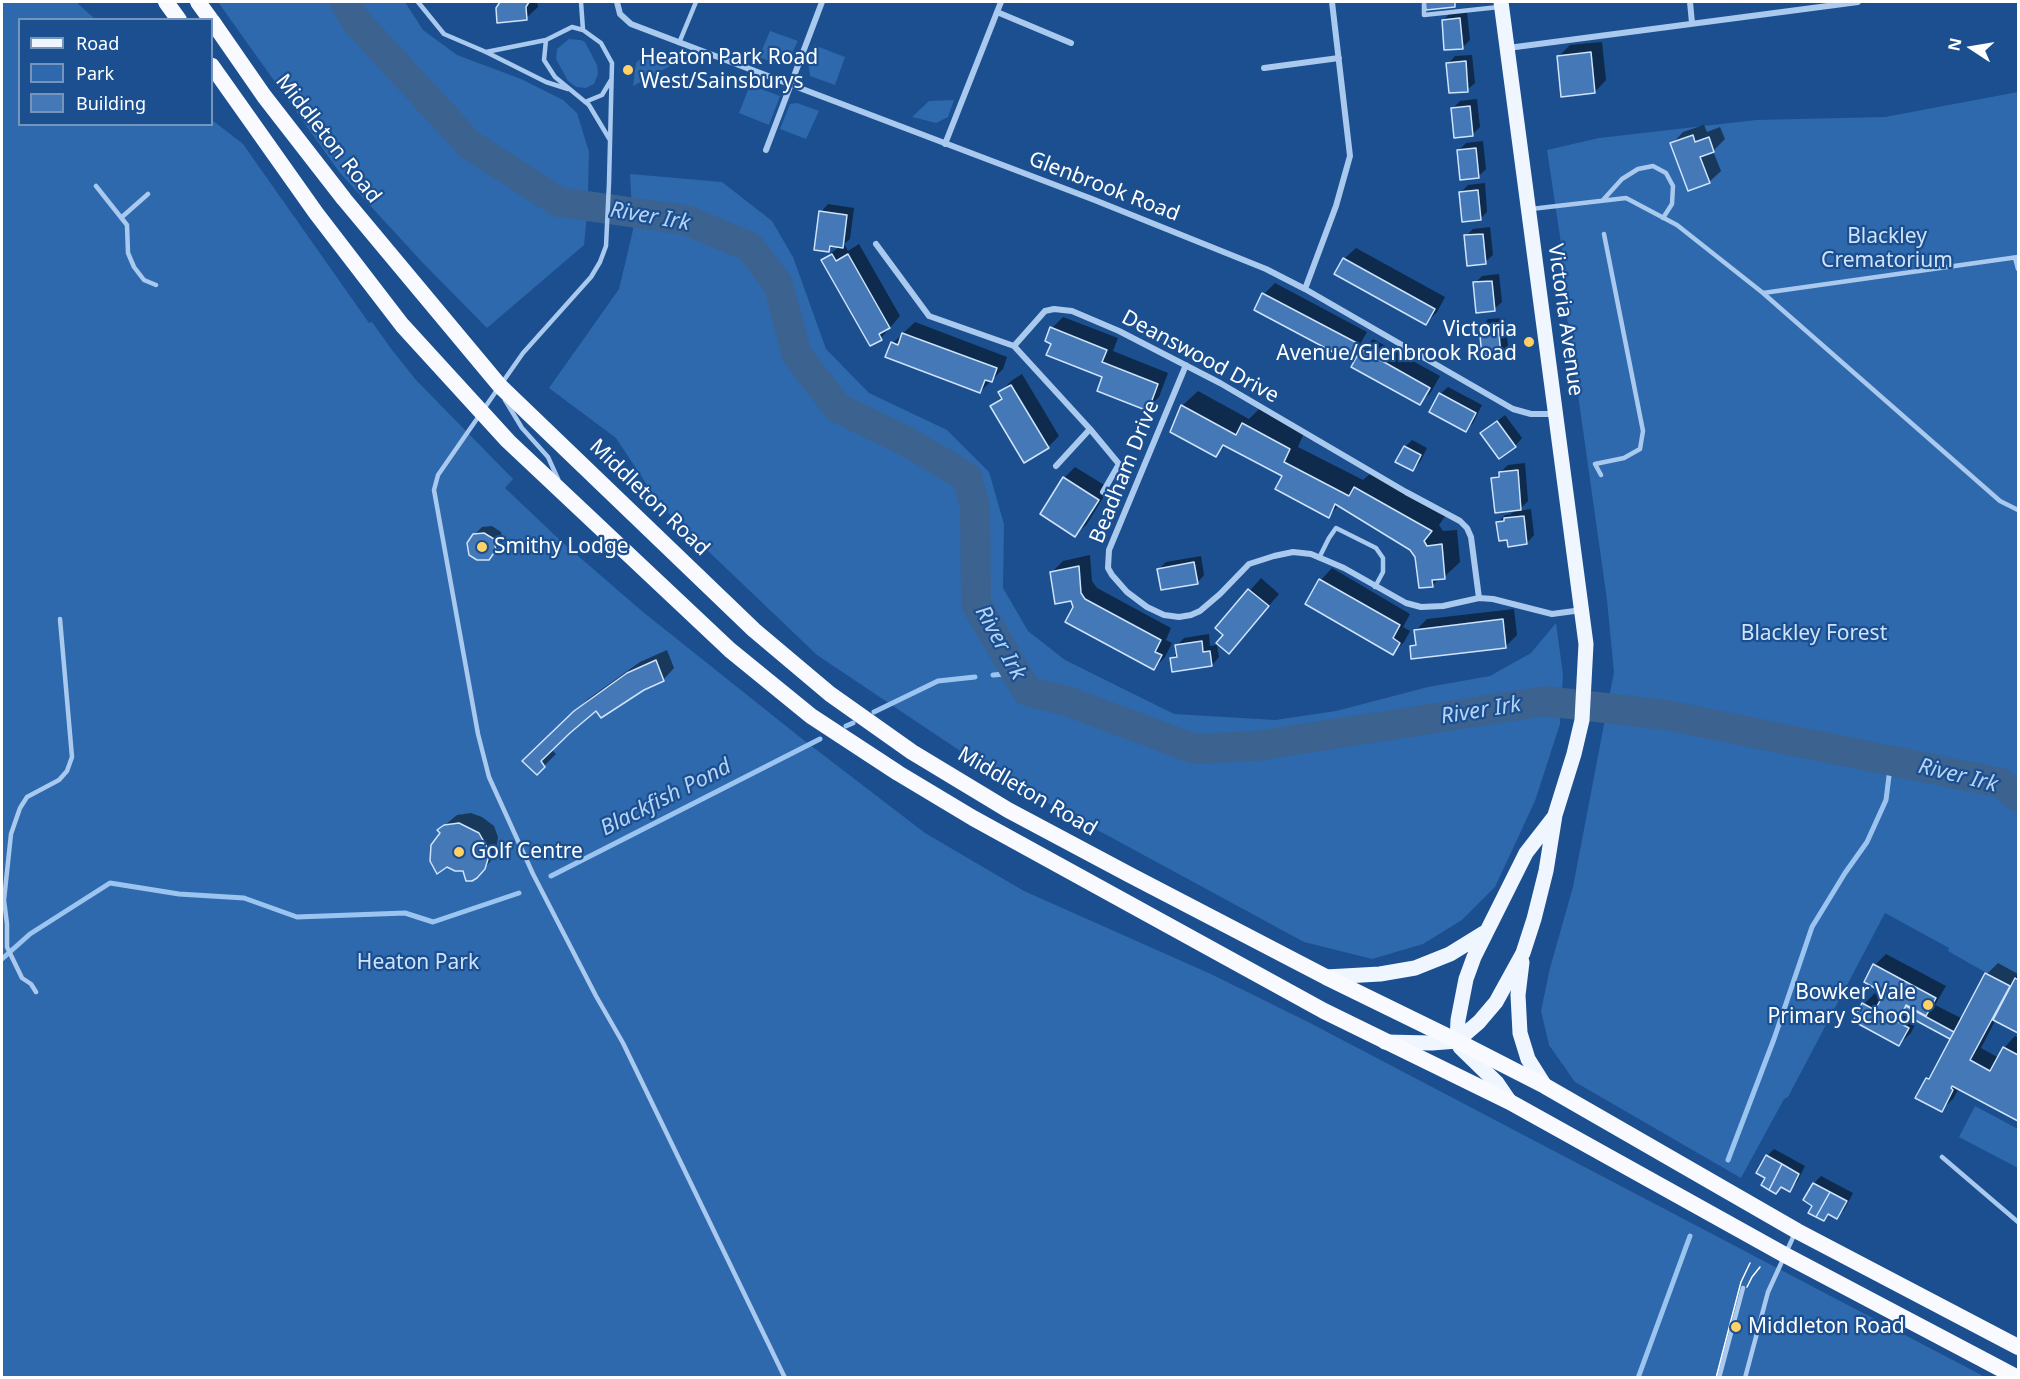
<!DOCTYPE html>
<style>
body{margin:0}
#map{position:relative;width:2020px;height:1379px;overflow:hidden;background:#1b4f8f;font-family:"Noto Sans",sans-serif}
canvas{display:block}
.frame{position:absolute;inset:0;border:3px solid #fff;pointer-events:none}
.legend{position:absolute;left:18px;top:18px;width:195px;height:108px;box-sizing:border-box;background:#1b4f8f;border:2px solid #7695bc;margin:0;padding:8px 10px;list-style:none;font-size:18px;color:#fff}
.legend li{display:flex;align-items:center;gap:12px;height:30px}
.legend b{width:30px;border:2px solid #7695bc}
.north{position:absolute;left:1942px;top:18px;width:60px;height:60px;-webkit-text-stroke:4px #1b4f8f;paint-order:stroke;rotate:282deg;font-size:16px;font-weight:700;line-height:24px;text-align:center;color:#fff}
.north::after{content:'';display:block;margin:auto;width:21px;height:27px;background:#fff;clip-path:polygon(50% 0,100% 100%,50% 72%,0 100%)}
</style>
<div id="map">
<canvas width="2020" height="1379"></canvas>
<div class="frame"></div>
<ul class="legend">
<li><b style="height:8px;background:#f0f6ff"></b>Road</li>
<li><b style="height:16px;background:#2e69ad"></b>Park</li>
<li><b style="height:16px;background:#4478b7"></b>Building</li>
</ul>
<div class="north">N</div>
</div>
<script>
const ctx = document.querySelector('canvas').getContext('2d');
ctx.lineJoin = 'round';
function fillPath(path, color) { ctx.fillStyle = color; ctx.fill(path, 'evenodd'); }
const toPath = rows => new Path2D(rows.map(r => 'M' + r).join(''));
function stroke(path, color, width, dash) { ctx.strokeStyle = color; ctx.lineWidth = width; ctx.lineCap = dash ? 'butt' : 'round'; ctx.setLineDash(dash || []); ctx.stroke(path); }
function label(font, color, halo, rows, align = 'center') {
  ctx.font = font + ' "Noto Sans",sans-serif'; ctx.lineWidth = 4.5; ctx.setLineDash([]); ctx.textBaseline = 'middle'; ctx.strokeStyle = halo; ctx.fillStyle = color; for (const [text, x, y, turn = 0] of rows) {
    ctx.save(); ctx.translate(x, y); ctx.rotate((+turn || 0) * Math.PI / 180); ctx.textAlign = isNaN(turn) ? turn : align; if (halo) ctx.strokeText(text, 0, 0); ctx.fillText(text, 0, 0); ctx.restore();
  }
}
fillPath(toPath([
 [2,2,76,2,95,19,20,20,20,124,212,124,212,120,243,144,369,323,372,322,392,350,416,380,513,479,505,488,562,542,643,612,801,738,925,833,1024,891,1213,975,1310,1023,1985,1377,2,1378],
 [218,2,339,2,355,32,425,113,471,153,547,202,587,215,584,245,487,328,423,263,340,173],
 [356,2,405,2,423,30,457,55,521,79,563,100,577,113,589,152,588,192,561,189,474,132,362,12],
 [770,31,798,41,788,61,778,64,759,57],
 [569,39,581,40,585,42,597,65,598,74,594,84,586,88,576,87,568,81,556,59,557,49],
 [814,45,845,57,835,85,810,76,808,62],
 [656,52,683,59,633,86,636,63,646,53],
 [750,85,780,96,769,125,739,113],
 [2018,92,2018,974,2011,987,1948,951,1949,948,1885,913,1788,1097,1784,1099,1741,1178,1575,1082,1549,1045,1541,1011,1550,968,1573,887,1614,672,1607,600,1558,253,1562,250,1547,150,1599,138,1756,120,1885,117],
 [954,100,948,117,936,123,912,117,929,101],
 [797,103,819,111,806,139,780,129,790,104],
 [630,174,722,182,772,221,793,257,826,349,869,393,947,430,989,472,1004,524,1003,588,1028,631,1065,660,1174,714,1275,720,1336,711,1428,687,1490,676,1531,653,1556,623,1563,675,1560,724,1535,801,1495,887,1462,920,1423,944,1372,959,1304,942,996,775,817,655,661,506,616,438,549,388,619,289,633,230],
 [1975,1106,2018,1129,2018,1168,1959,1137]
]), '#2e69ad');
fillPath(toPath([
 [501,2,537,2,538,7,526,18,497,9],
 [1426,2,1458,2,1454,5,1427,8],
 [1467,12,1470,40,1463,47,1443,21,1450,13],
 [1602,42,1606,80,1595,92,1558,57,1570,45],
 [1472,55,1475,83,1467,90,1448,64,1455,56],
 [1477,99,1480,127,1472,135,1453,108,1460,101],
 [1704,125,1707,132,1720,127,1725,139,1713,151,1721,171,1709,182,1672,144,1683,132],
 [1483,141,1486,169,1478,177,1459,150,1466,143],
 [1485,183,1487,212,1480,219,1461,192,1468,185],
 [828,204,854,208,850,239,844,244,848,251,859,244,900,316,881,338,823,260,840,246,834,245,829,250,821,212],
 [1490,227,1493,255,1485,262,1466,236,1473,229],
 [1356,248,1445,297,1437,312,1426,323,1344,259],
 [1499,274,1502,302,1494,309,1475,283,1482,276],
 [1275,283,1367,332,1359,346,1348,358,1264,294],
 [1063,317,1118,338,1113,351,1168,373,1159,397,1147,409,1104,377,1053,343,1052,328],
 [1505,318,1508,346,1500,353,1481,327,1488,319],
 [915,322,1007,357,1003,369,980,392,893,343],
 [1373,339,1440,376,1431,392,1420,403,1362,350],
 [1022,374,1059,436,1048,447,992,406,1002,396,1000,393,1011,381],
 [1448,387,1482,405,1473,423,1466,430,1440,394],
 [1198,391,1249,419,1259,409,1304,433,1298,447,1363,480,1371,473,1446,515,1439,525,1443,531,1457,530,1460,562,1444,577,1440,578,1432,586,1411,549,1339,505,1328,516,1284,476,1226,445,1216,456,1172,431,1182,406],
 [1505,415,1522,438,1515,446,1482,433],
 [1412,440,1427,448,1420,462,1413,469,1405,447],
 [1525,463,1528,501,1518,511,1531,509,1534,535,1527,543,1509,539,1498,522,1505,515,1511,514,1516,509,1493,479,1508,465],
 [1075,467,1109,488,1087,524,1075,535,1064,478],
 [492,526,501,532,503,541,496,550,474,535,482,527],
 [1090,555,1092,581,1097,588,1171,628,1166,640,1172,643,1165,657,1154,668,1075,607,1052,572,1063,561],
 [1201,556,1204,575,1197,583,1159,569,1166,562],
 [1332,568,1410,614,1403,627,1410,631,1404,642,1393,653,1307,604,1321,580],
 [1261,578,1279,594,1229,652,1225,635,1217,628],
 [1514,609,1517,635,1505,647,1411,647,1417,641,1416,630,1427,619],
 [1209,634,1210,646,1217,645,1219,657,1212,665,1172,658,1178,652,1177,645,1184,638],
 [667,650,674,668,663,680,596,709,551,749,556,754,537,773,524,761,588,699,640,662],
 [471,813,482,817,494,826,498,837,495,856,477,877,464,869,439,830,457,815],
 [1886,954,1946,986,1935,1005,1963,1019,1987,974,1998,963,2018,974,2018,1031,1996,1019,1981,1048,1999,1058,2004,1048,2015,1036,2018,1038,2018,1119,1959,1088,1953,1099,1941,1110,1927,1079,1936,1070,1952,1039,1917,1020,1911,1033,1899,1044,1864,1004,1875,993,1883,997,1886,992,1875,965],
 [1774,1149,1805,1166,1797,1182,1789,1190,1782,1186,1776,1192,1767,1177,1767,1156],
 [1821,1176,1853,1193,1844,1210,1837,1217,1830,1213,1823,1220,1814,1205,1805,1200,1814,1183]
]), '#0007');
stroke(toPath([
 [993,675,1016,673],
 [874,712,938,681,975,677],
 [846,726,853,723],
 [551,876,820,739],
 [2,959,30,934,110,883,179,894,244,898,297,917,405,913,433,922,519,893],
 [1728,1160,1774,1039,1812,927,1845,873,1867,842,1886,800,1891,760],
 [1638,1378,1690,1236]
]), '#9cc4f0', 5);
stroke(toPath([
 [345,2,356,21,470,145,559,202,686,220,750,247,778,284,797,355,838,408,904,440,967,477,975,506,976,604,1027,691,1067,701,1195,749,1256,746,1545,701,1666,715,2001,783,2018,797]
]), '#3c6290', 30);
const building = toPath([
 [500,2,529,2,526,7,527,20,497,23,496,8,500,2],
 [1425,2,1455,2,1455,7,1426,10,1425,2],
 [1460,18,1463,49,1444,50,1442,20,1460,18],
 [1591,52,1595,93,1561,97,1557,56,1591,52],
 [1466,61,1468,92,1449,93,1446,63,1466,61],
 [1470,106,1473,136,1454,138,1451,108,1470,106],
 [1693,135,1695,142,1709,137,1714,152,1700,157,1710,183,1688,191,1670,143,1693,135],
 [1476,148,1479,178,1460,180,1457,150,1476,148],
 [1478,190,1481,220,1462,222,1459,192,1478,190],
 [819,211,847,215,843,248,830,246,829,252,814,250,819,211],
 [1483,234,1486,264,1467,266,1464,235,1483,234],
 [832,254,836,261,848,254,890,328,879,334,882,340,870,346,821,260,832,254],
 [1343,258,1435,309,1426,325,1334,274,1343,258],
 [1492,281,1495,311,1476,313,1473,282,1492,281],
 [1262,293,1357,343,1348,360,1254,310,1262,293],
 [1498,324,1501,355,1482,356,1479,326,1498,324],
 [1050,327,1107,350,1102,362,1158,384,1148,411,1097,391,1102,377,1046,355,1051,344,1045,341,1050,327],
 [902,333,997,368,992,382,985,380,980,393,885,357,891,342,898,345,902,333],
 [1361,349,1430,388,1420,405,1351,367,1361,349],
 [1011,385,1049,448,1024,463,990,406,1002,399,998,392,1011,385],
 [1439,393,1476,413,1466,432,1429,412,1439,393],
 [1181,405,1236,435,1242,423,1290,449,1284,462,1349,496,1354,487,1432,531,1424,541,1427,546,1442,544,1445,579,1432,580,1433,587,1419,588,1415,557,1410,550,1335,504,1329,518,1275,489,1282,476,1223,445,1216,457,1170,432,1181,405],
 [1497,421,1516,447,1499,459,1480,433,1497,421],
 [1404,446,1421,455,1413,471,1395,462,1404,446],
 [1518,470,1521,510,1495,513,1491,478,1499,477,1499,472,1518,470],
 [1063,477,1099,500,1075,537,1040,514,1063,477],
 [1524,516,1527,544,1508,547,1507,540,1499,541,1496,522,1504,521,1504,518,1524,516],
 [484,533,494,539,496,550,489,560,477,560,469,555,467,543,473,534,484,533],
 [1194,562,1198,584,1161,590,1157,569,1194,562],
 [1079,566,1081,593,1085,599,1161,640,1155,652,1162,655,1154,670,1065,622,1073,607,1071,601,1055,604,1050,572,1079,566],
 [1319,579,1400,625,1393,638,1400,643,1393,655,1305,604,1319,579],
 [1248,589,1269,606,1229,654,1216,643,1223,635,1215,628,1248,589],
 [1503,619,1506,648,1411,659,1410,646,1416,645,1414,630,1503,619],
 [1202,641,1203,652,1210,651,1212,666,1172,672,1170,658,1177,657,1175,645,1202,641],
 [656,660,664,681,644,690,601,718,596,711,570,733,541,761,545,767,537,775,522,761,574,711,627,673,656,660],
 [459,823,479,833,488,849,488,859,485,869,477,878,472,881,466,881,463,871,455,871,447,867,437,874,430,861,431,845,440,833,437,830,444,825,459,823],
 [1873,964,1936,998,1926,1016,1906,1005,1898,1022,1909,1028,1899,1046,1853,1021,1862,1003,1875,1010,1884,993,1864,982,1873,964],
 [1985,973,2010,986,1970,1060,1990,1071,2003,1047,2018,1055,2018,1121,1952,1086,1951,1088,1953,1090,1942,1112,1915,1098,1926,1078,1929,1079,1985,973],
 [2015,978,2018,980,2018,1033,1993,1020,2015,978],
 [1906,1006,1954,1032,1950,1039,1902,1013,1906,1006],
 [1766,1155,1782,1164,1769,1190,1761,1185,1765,1178,1756,1173,1766,1155],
 [1782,1164,1799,1174,1790,1192,1781,1187,1776,1194,1769,1190,1782,1164],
 [1813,1183,1830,1192,1816,1217,1808,1213,1812,1206,1803,1200,1813,1183],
 [1830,1192,1847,1201,1837,1219,1828,1214,1824,1221,1816,1217,1830,1192]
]);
fillPath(building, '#4478b7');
stroke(building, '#cfe3fa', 1.5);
stroke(toPath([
 [418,2,444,34,486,52,546,82,568,89],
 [581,2,583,30],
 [1424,2,1424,15,1499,7],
 [679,43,696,2],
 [486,52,546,40],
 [585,102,602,95,611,80],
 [96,186,127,225,128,253,134,267,144,280,156,285],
 [1603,200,1622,179,1638,169,1653,166,1666,173,1673,186,1672,204,1663,218],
 [1531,209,1626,198,1677,225,1763,293,2000,501,2018,510],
 [122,217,148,194],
 [2015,258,2018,269],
 [1763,293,2018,257],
 [502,383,523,353,591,277,600,262,606,246,609,183,612,63,601,43,583,30,572,27,546,40,544,60,555,77,589,105,610,140],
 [497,390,438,475,434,490,478,734,489,777,533,874,596,996,623,1043,785,1378],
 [505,400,522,428,548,457,558,479],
 [1601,475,1595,464,1624,458,1640,449,1643,431,1604,234],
 [1319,558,1329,538,1336,528,1376,548,1383,558,1383,572,1375,587],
 [36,992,31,984,22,978,7,947,7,924,4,900,11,834,20,808,27,797,59,780,67,771,72,757,60,619],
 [1942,1157,2018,1222],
 [1719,1378,1743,1288],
 [1745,1378,1768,1292,1795,1233]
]), '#a9c9ee', 4.5);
stroke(toPath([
 [617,2,620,14,631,24,1092,199,1266,269,1305,289,1513,409,1531,414,1556,414],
 [1690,2,1692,23],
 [997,12,1071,43],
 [1508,48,1858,2],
 [1264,68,1339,58],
 [945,144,1001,2],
 [766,150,822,2],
 [876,244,929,316,1014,346,1045,311,1054,309,1072,311,1119,331,1220,383,1406,492,1460,521,1467,528,1471,537,1479,598],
 [1305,289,1336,206,1350,156,1332,2],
 [1014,346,1090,429,1056,466],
 [1186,365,1109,550,1108,568,1112,575,1127,592,1147,607,1164,615,1179,617,1191,615,1200,611,1220,594,1249,564,1274,556,1293,552,1311,554,1344,568,1406,603,1421,607,1443,606,1479,598,1493,599,1552,614,1582,610],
 [1090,429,1119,464,1103,492]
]), '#a9c9ee', 6);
stroke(toPath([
 [1522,962,1518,995,1520,1033,1528,1059,1545,1086],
 [1326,977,1380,974,1415,968,1450,954,1484,933],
 [1385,1042,1432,1043,1457,1041,1479,1022,1496,1002,1523,953,1534,919,1546,871,1555,815,1574,754,1582,720,1586,644,1501,2],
 [1510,1102,1497,1083,1460,1047,1457,1041,1458,1020,1466,979,1474,957,1526,853,1554,817]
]), '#f0f6ff', 15);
stroke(toPath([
 [166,2,179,20],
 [198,2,211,20],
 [212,21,264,96,344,199,500,386,754,630,830,694,912,752,1008,810,1130,875,1326,977,1457,1041,1545,1086,1797,1231,2018,1347],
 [212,66,316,213,402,325,508,441,730,650,811,716,898,773,973,818,1324,1011,1510,1102,1785,1255,2018,1378]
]), '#f8faff', 16);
stroke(toPath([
 [1747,1287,1752,1277,1760,1267],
 [1716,1378,1741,1282,1750,1263]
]), '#fff', 1.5);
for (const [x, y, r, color] of [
 [628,70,6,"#ffd166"],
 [1529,342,6,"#ffd166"],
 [482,547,6,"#ffd166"],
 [459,852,6,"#ffd166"],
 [1928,1005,6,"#ffd166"],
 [1736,1327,6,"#ffd166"]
]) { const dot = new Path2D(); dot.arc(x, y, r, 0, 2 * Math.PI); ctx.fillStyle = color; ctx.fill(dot); stroke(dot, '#1b4f8f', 2); }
label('21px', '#fff', '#1b4f8f', [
 ["Heaton Park Road",640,58],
 ["West/Sainsburys",640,82],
 ["Victoria",1517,330,"right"],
 ["Avenue/Glenbrook Road",1517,354,"right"],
 ["Smithy Lodge",494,547],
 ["Golf Centre",471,852],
 ["Bowker Vale",1916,993,"right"],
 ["Primary School",1916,1017,"right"],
 ["Middleton Road",1748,1327]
], 'left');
label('21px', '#fff', '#1b4f8f', [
 ["Middleton Road",328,139,52],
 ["Glenbrook Road",1104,187,21],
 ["Victoria Avenue",1565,320,82],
 ["Deanswood Drive",1200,357,28],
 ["Beadham Drive",1125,472,-68],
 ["Middleton Road",649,498,44],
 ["Middleton Road",1027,792,30]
]);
label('21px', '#cfe3fa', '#1b4f8f', [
 ["Blackley",1887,237],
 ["Crematorium",1887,261],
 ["Blackley Forest",1814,634],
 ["Heaton Park",418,963]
]);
label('italic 22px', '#b5d3f5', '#1b4f8f', [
 ["River Irk",650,217,10],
 ["River Irk",1000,643,61],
 ["River Irk",1481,711,-9],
 ["River Irk",1958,776,14],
 ["Blackfish Pond",666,798,-27]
]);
</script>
